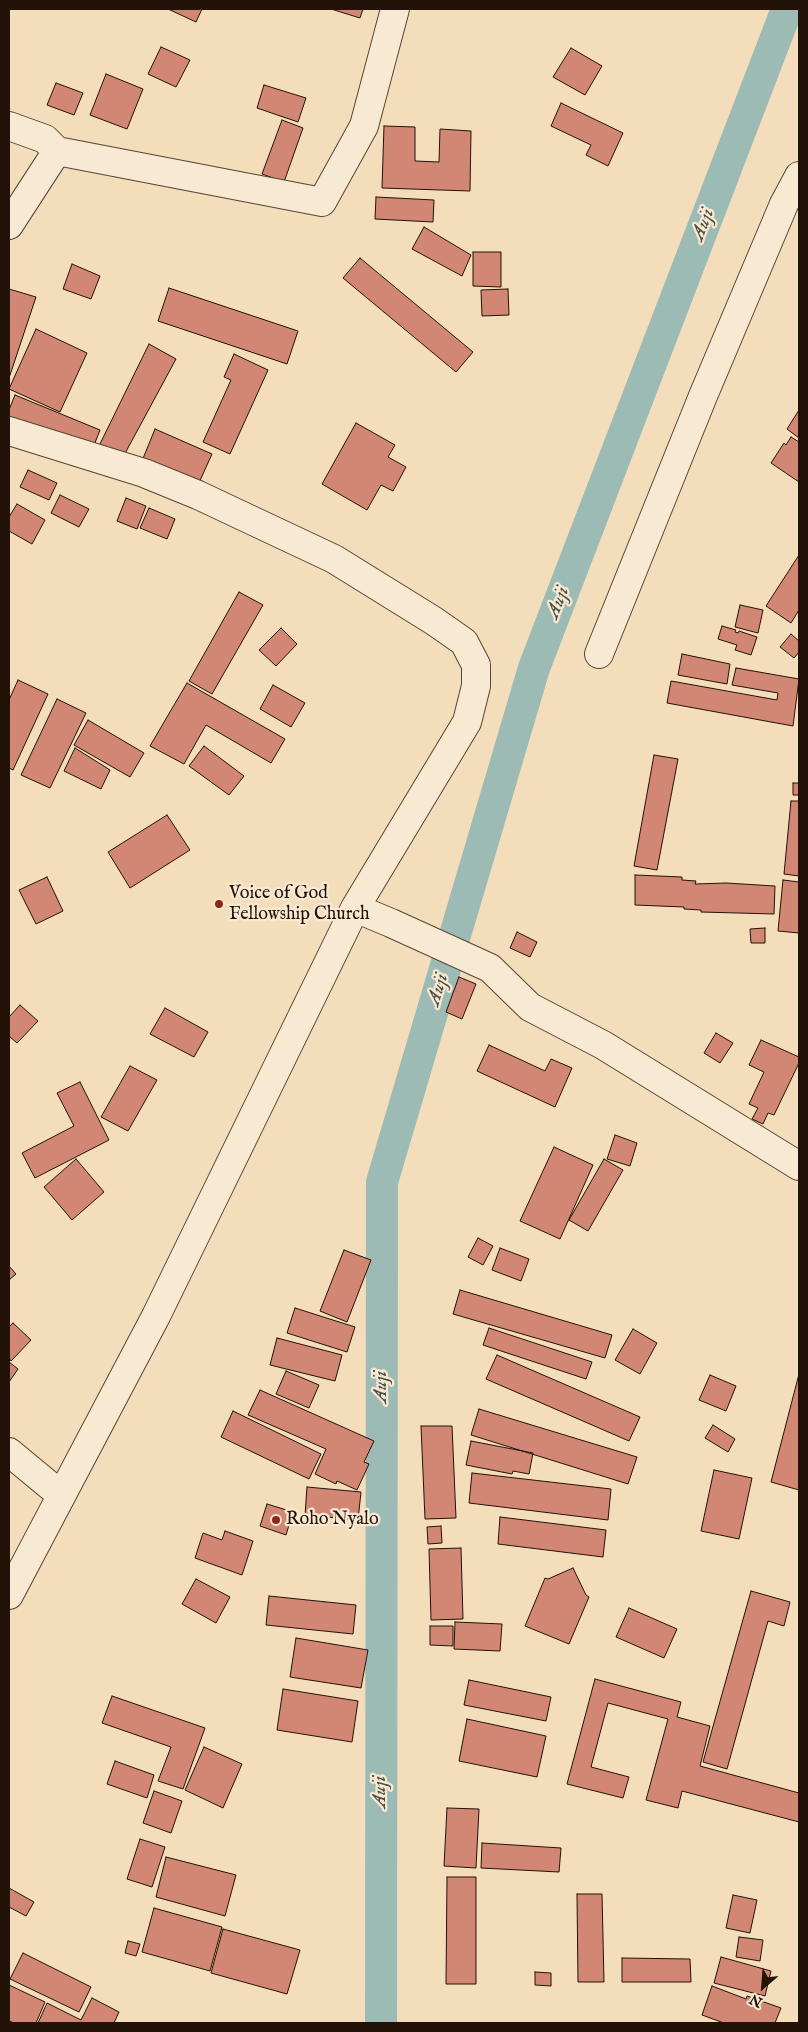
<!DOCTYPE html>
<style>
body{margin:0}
#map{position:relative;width:808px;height:2032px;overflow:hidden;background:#f4ddbb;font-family:"IM FELL English",serif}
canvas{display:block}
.frame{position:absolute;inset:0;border:10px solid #221207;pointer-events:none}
.north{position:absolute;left:738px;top:1962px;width:50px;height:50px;-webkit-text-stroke:4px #f8e9d3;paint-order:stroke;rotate:207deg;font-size:14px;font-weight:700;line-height:20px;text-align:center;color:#221207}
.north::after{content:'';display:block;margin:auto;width:18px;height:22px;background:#221207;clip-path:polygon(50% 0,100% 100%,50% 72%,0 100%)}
</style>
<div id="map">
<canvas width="808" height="2032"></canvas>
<div class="frame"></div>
<div class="north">N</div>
</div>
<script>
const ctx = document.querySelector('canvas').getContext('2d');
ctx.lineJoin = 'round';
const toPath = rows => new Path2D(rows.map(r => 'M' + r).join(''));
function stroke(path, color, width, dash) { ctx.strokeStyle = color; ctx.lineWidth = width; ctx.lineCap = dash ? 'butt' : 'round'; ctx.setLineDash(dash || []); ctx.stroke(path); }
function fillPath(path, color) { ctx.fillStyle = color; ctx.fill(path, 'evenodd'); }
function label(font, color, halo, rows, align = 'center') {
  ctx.font = font + ' "IM FELL English",serif'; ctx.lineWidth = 4.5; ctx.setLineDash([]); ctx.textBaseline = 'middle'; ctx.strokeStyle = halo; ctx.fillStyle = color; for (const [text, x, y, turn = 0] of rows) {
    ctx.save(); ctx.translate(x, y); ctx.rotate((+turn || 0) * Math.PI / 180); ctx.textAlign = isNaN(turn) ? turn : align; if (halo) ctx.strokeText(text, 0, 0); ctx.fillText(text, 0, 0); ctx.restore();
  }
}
stroke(toPath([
 [381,2023,382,1182,534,668,787,9]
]), '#9cbbb5', 32);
const building = toPath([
 [168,9,202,9,196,22,168,9],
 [331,9,363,9,360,18,331,9],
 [161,47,190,60,176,87,148,74,161,47],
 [571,48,602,66,585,95,553,77,571,48],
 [106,74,143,89,127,129,90,115,106,74],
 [56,83,83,93,74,115,47,105,56,83],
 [264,85,306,98,298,122,257,108,264,85],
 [561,103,623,133,608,166,586,155,591,145,551,126,561,103],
 [282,120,303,128,284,182,262,174,282,120],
 [384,126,415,127,415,161,439,162,440,129,471,131,470,191,382,188,384,126],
 [376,197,434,200,433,222,375,219,376,197],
 [424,227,471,255,462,276,412,249,424,227],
 [473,252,501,252,501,287,473,286,473,252],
 [360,258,473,352,456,372,343,278,360,258],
 [72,264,100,276,91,299,63,289,72,264],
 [169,288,298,331,287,364,158,321,169,288],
 [9,289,36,297,9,378,9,289],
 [508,289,509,315,482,316,481,290,508,289],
 [36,329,87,353,60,412,9,389,36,329],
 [149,344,176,359,122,459,98,448,149,344],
 [234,354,268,370,230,454,203,442,231,380,224,377,234,354],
 [15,395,100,430,91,453,9,420,9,410,15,395],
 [799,410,799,438,787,429,799,410],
 [356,423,395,445,388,457,406,467,393,491,381,485,367,510,322,484,356,423],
 [155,429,212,454,198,485,142,461,155,429],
 [791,437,799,442,799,482,771,463,784,443,786,445,791,437],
 [28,470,57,483,49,500,20,487,28,470],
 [60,495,89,509,79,527,51,513,60,495],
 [126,498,146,506,137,529,117,521,126,498],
 [17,504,45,520,32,544,9,531,9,517,17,504],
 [149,508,175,519,167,539,140,528,149,508],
 [799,555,799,610,791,623,766,606,799,555],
 [239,592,263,605,212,694,189,681,239,592],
 [740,605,763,610,758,633,735,627,740,605],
 [722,626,736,630,735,632,738,633,739,631,757,637,751,655,735,650,737,645,718,639,722,626],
 [281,628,297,644,276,666,259,650,281,628],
 [791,634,799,641,799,652,794,658,780,647,791,634],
 [682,654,730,664,727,684,678,675,682,654],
 [736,668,799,679,793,726,667,703,671,681,777,700,778,693,732,685,736,668],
 [18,680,48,694,13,770,9,768,9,700,18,680],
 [187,683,285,739,271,763,206,725,184,764,150,746,187,683],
 [273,685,305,703,291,727,260,709,273,685],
 [57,699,86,713,50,788,21,775,57,699],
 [88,720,144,753,130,777,74,745,88,720],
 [204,746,244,776,229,795,189,766,204,746],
 [75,748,110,770,101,789,64,771,75,748],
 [654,755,678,759,657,870,634,866,654,755],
 [793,783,799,783,799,795,793,795,793,783],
 [791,801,799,801,799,876,784,874,791,801],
 [167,815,190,850,130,888,108,852,167,815],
 [635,875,682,877,682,880,696,881,695,884,726,883,775,886,774,914,701,912,701,910,684,909,684,907,635,905,635,875],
 [47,877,63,911,36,924,19,890,47,877],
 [783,880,799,882,799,933,778,931,783,880],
 [765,928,765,943,751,943,750,929,765,928],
 [517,932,537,942,530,957,510,948,517,932],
 [459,977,476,984,462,1019,446,1012,459,977],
 [20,1005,38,1021,17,1043,9,1036,9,1017,20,1005],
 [165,1008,208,1032,194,1057,150,1034,165,1008],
 [716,1033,733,1043,720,1063,704,1053,716,1033],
 [761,1040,799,1057,799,1063,774,1115,768,1113,763,1124,752,1119,758,1108,749,1104,764,1072,749,1065,761,1040],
 [489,1045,545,1071,551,1059,572,1068,555,1107,477,1071,489,1045],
 [130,1066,157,1080,128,1131,101,1117,130,1066],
 [80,1082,109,1140,35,1178,22,1153,74,1126,57,1093,80,1082],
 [615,1135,637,1143,630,1166,607,1159,615,1135],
 [554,1147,593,1165,560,1239,520,1221,554,1147],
 [76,1159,104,1192,72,1220,44,1187,76,1159],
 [604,1159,623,1170,588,1231,569,1220,604,1159],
 [478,1238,493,1246,483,1265,468,1257,478,1238],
 [500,1248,529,1259,521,1281,492,1270,500,1248],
 [344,1250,371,1260,347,1322,320,1311,344,1250],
 [9,1266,16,1274,9,1280,9,1266],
 [460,1290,612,1335,605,1358,453,1314,460,1290],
 [295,1308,355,1327,347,1352,287,1333,295,1308],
 [13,1323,31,1340,11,1361,9,1358,9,1327,13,1323],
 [489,1328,592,1362,586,1379,483,1345,489,1328],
 [633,1329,657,1343,640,1374,615,1360,633,1329],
 [277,1338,342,1355,335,1381,270,1365,277,1338],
 [497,1355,640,1417,629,1441,486,1379,497,1355],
 [9,1362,18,1369,9,1382,9,1362],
 [286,1371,319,1385,309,1408,276,1394,286,1371],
 [799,1374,799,1490,771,1482,799,1374],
 [710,1375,736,1386,726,1411,699,1400,710,1375],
 [260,1390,374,1441,364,1462,369,1464,357,1490,337,1481,336,1484,315,1474,326,1449,248,1415,260,1390],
 [479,1409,637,1457,628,1484,471,1435,479,1409],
 [233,1411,321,1454,309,1479,221,1437,233,1411],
 [713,1425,735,1439,728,1452,705,1438,713,1425],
 [421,1426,452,1426,456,1518,425,1519,421,1426],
 [471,1441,533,1453,529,1474,513,1471,512,1474,466,1465,471,1441],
 [714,1470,752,1478,739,1539,701,1531,714,1470],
 [472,1473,611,1489,608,1520,469,1503,472,1473],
 [307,1487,361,1492,358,1520,305,1515,307,1487],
 [267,1504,293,1512,286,1535,260,1526,267,1504],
 [500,1517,606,1530,603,1557,498,1544,500,1517],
 [441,1526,442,1543,428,1544,427,1527,441,1526],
 [225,1531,253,1541,242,1575,195,1558,203,1533,222,1540,225,1531],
 [461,1548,463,1619,431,1620,429,1549,461,1548],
 [573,1568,586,1595,589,1597,569,1644,525,1626,545,1578,548,1579,573,1568],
 [196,1579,230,1597,216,1623,182,1604,196,1579],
 [751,1591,790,1602,784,1626,768,1621,727,1769,703,1762,751,1591],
 [269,1596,356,1605,353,1634,266,1625,269,1596],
 [629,1608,677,1629,664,1658,616,1637,629,1608],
 [455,1622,502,1624,500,1651,454,1649,455,1622],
 [430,1626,453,1626,453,1646,430,1645,430,1626],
 [296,1638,368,1650,361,1688,290,1677,296,1638],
 [595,1679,681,1702,677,1717,710,1726,700,1766,799,1793,799,1822,682,1791,678,1808,646,1800,668,1719,608,1703,591,1767,629,1777,623,1798,567,1784,595,1679],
 [469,1680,551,1697,546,1721,464,1705,469,1680],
 [283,1689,358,1701,352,1742,277,1730,283,1689],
 [112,1696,205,1728,183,1789,158,1781,171,1747,102,1723,112,1696],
 [467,1719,546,1736,537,1777,459,1761,467,1719],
 [204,1747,242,1764,223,1808,185,1790,204,1747],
 [115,1761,154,1775,147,1798,107,1784,115,1761],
 [154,1791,182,1801,171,1833,143,1823,154,1791],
 [447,1808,479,1809,476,1868,444,1866,447,1808],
 [140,1839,165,1847,152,1887,127,1879,140,1839],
 [482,1843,561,1848,559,1872,481,1868,482,1843],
 [166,1857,236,1875,225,1916,156,1897,166,1857],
 [447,1877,476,1877,476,1984,446,1984,447,1877],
 [9,1888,34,1902,26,1916,9,1907,9,1888],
 [577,1894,602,1894,604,1982,578,1982,577,1894],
 [733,1895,757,1900,750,1933,726,1928,733,1895],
 [154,1908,222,1927,210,1971,142,1952,154,1908],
 [223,1929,300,1950,287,1994,211,1973,223,1929],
 [739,1937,763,1940,760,1961,736,1957,739,1937],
 [128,1941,140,1944,136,1956,125,1953,128,1941],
 [23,1953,91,1987,79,2012,10,1979,23,1953],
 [721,1957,771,1971,765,1996,714,1983,721,1957],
 [622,1958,690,1959,691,1982,622,1982,622,1958],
 [535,1972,551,1973,551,1986,535,1985,535,1972],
 [9,1985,45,2002,36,2023,14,2023,9,2021,9,1985],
 [712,1986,746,1999,747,1996,781,2008,775,2023,724,2023,702,2015,712,1986],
 [92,1998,119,2012,114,2023,38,2023,47,2003,81,2020,92,1998]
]);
fillPath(building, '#d28674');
stroke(building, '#221207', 1);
const minor = toPath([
 [9,126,45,139,57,151,322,202,364,126,395,9],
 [9,225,57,151],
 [9,431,144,473,198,495,334,559,434,621,464,642,476,665,476,686,467,722,355,908,156,1316,9,1595],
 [599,654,703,396,784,204,799,176],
 [355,908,391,923,490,968,530,1007,603,1045,799,1166],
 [9,1452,61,1495]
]);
stroke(minor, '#564534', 30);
stroke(minor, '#f8e9d3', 28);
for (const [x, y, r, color] of [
 [219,904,5,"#8f2418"],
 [276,1520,5,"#8f2418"]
]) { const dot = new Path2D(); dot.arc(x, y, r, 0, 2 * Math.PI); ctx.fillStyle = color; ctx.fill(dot); stroke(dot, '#f8e9d3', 2); }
label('18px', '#221207', '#f8e9d3', [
 ["Voice of God",229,894],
 ["Fellowship Church",229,915],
 ["Roho Nyalo",286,1520]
], 'left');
label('italic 19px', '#4d4d44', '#f8e9d3', [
 ["Auji",704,225,-69],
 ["Auji",559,603,-69],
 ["Auji",439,990,-73],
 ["Auji",382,1387,-90],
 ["Auji",381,1792,-90]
]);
</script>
